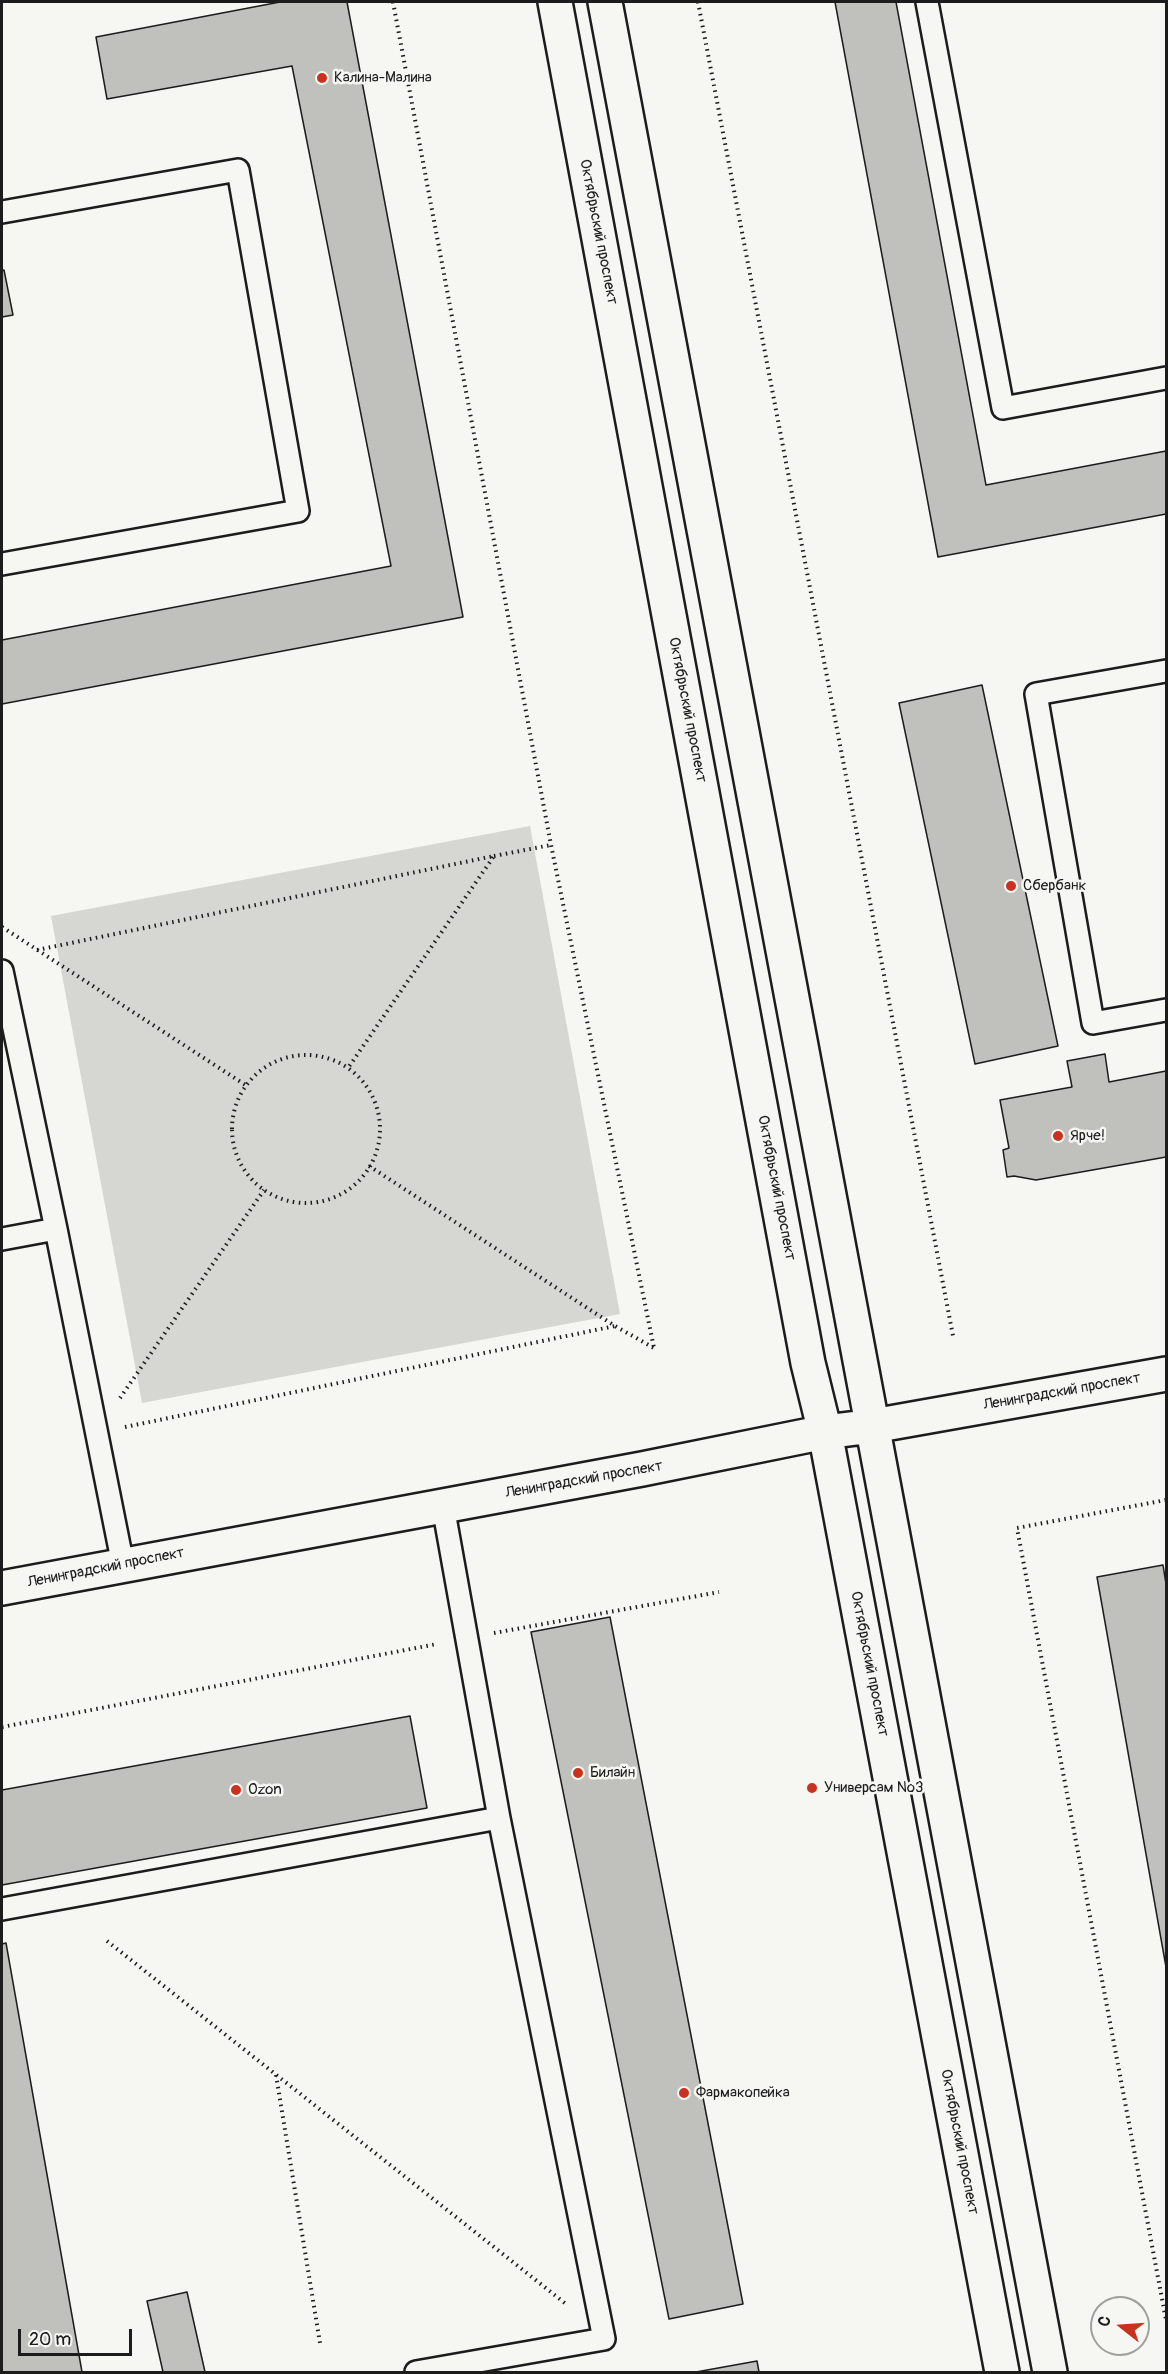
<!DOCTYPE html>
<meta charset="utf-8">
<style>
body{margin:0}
#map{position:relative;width:1168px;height:2374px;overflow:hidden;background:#f6f6f2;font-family:Pangolin,sans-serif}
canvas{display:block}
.frame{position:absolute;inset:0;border:3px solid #1c1c1c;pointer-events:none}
.north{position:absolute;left:1090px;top:2296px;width:60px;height:60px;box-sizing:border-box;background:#f6f6f2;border:2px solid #9f9f9c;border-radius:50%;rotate:287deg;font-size:16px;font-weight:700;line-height:24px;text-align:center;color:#1c1c1c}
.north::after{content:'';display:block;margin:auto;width:21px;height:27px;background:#c8321e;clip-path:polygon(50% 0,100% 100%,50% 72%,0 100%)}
.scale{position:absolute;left:18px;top:2329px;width:114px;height:27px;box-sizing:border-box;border:3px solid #1c1c1c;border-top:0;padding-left:8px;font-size:18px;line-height:21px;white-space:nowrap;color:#1c1c1c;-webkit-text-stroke:4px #f6f6f2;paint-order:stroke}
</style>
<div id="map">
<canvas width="1168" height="2374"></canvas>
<div class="frame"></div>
<div class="north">С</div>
<div class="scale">20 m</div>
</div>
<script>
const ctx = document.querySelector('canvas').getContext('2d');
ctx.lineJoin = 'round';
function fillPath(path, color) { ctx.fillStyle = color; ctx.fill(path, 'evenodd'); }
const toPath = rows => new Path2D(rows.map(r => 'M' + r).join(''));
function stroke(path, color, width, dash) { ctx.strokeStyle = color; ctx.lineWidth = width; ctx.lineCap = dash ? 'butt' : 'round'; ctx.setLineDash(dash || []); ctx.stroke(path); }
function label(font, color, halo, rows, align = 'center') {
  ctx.font = font + ' Pangolin,sans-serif'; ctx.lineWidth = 5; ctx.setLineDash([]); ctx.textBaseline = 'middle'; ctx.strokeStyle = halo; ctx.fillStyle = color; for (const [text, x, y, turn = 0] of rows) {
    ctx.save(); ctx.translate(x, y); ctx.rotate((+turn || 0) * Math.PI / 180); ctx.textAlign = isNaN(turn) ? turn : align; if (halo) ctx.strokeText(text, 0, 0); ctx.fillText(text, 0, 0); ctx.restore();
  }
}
fillPath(toPath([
 [530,826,620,1314,142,1403,51,916]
]), '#d6d6d2');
const building = toPath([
 [280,2,347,2,463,617,2,704,2,640,391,566,292,66,107,99,96,37,280,2],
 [835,2,896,2,986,485,1166,451,1166,514,938,557,835,2],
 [4,270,13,315,2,317,2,271,4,270],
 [982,685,1058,1046,975,1064,899,703,982,685],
 [1105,1054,1109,1082,1166,1071,1166,1157,1036,1180,1014,1176,1007,1177,1003,1150,1009,1148,1000,1100,1072,1087,1067,1061,1105,1054],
 [1163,1565,1166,1584,1166,1967,1097,1577,1163,1565],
 [610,1617,743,2304,669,2319,531,1632,610,1617],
 [410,1716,427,1808,2,1885,2,1790,410,1716],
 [6,1943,82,2372,2,2372,2,1944,6,1943],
 [187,2292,205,2372,163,2372,147,2301,187,2292],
 [757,2361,759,2372,696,2372,757,2361]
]);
fillPath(building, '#c0c0bd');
stroke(building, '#1c1c1c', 1.5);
const service = toPath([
 [927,2,1003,408,1166,378],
 [2,212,238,170,298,511,2,564],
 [1166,671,1036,694,1093,1023,1166,1010],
 [2,971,56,1229,123,1565],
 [2,1239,56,1229],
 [2,1909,499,1818],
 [416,2372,604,2339,499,1818,443,1506]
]);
const tertiary = toPath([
 [2,1588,642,1469,825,1432]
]);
const secondary = toPath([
 [555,2,808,1363,825,1432,1002,2372],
 [605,2,1050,2372],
 [825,1432,873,1426,1166,1374]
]);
stroke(service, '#1c1c1c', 26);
stroke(tertiary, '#1c1c1c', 38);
stroke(secondary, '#1c1c1c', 38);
stroke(toPath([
 [393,2,551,845,654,1348],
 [698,2,953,1336],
 [494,856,551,845],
 [2,927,247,1086],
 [37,950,494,856,348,1068],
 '232 1129a74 74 0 1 1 148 0a74 74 0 1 1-148 0Z',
 [369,1166,615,1326,654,1348],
 [120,1398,264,1190],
 [125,1427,615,1326],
 [1166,1500,1017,1528,1166,2320],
 [494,1633,719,1592],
 [2,1727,437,1644],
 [107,1941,566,2304],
 [276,2075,320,2343]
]), '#1c1c1c', 4, [1.5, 4.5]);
stroke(service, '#f6f6f2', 21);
stroke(tertiary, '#f6f6f2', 33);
stroke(secondary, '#f6f6f2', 33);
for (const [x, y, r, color] of [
 [322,78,6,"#c8321e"],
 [1011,886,6,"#c8321e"],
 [1058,1136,6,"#c8321e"],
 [578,1773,6,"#c8321e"],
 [812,1788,6,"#c8321e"],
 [236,1790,6,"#c8321e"],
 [684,2093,6,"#c8321e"]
]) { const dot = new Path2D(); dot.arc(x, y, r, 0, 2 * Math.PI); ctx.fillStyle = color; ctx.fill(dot); stroke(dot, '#f6f6f2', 2); }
label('15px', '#1c1c1c', '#f6f6f2', [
 ["Калина-Малина",334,78],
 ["Сбербанк",1023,886],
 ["Ярче!",1070,1136],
 ["Билайн",590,1773],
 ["Универсам №3",824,1788],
 ["Ozon",248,1790],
 ["Фармакопейка",696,2093]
], 'left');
label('15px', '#1c1c1c', '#f6f6f2', [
 ["Октябрьский проспект",598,232,79],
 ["Октябрьский проспект",687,710,79],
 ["Октябрьский проспект",776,1188,79],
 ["Ленинградский проспект",1062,1392,-10],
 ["Ленинградский проспект",584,1480,-10],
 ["Ленинградский проспект",106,1568,-11],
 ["Октябрьский проспект",869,1664,79],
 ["Октябрьский проспект",959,2142,79]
]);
</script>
